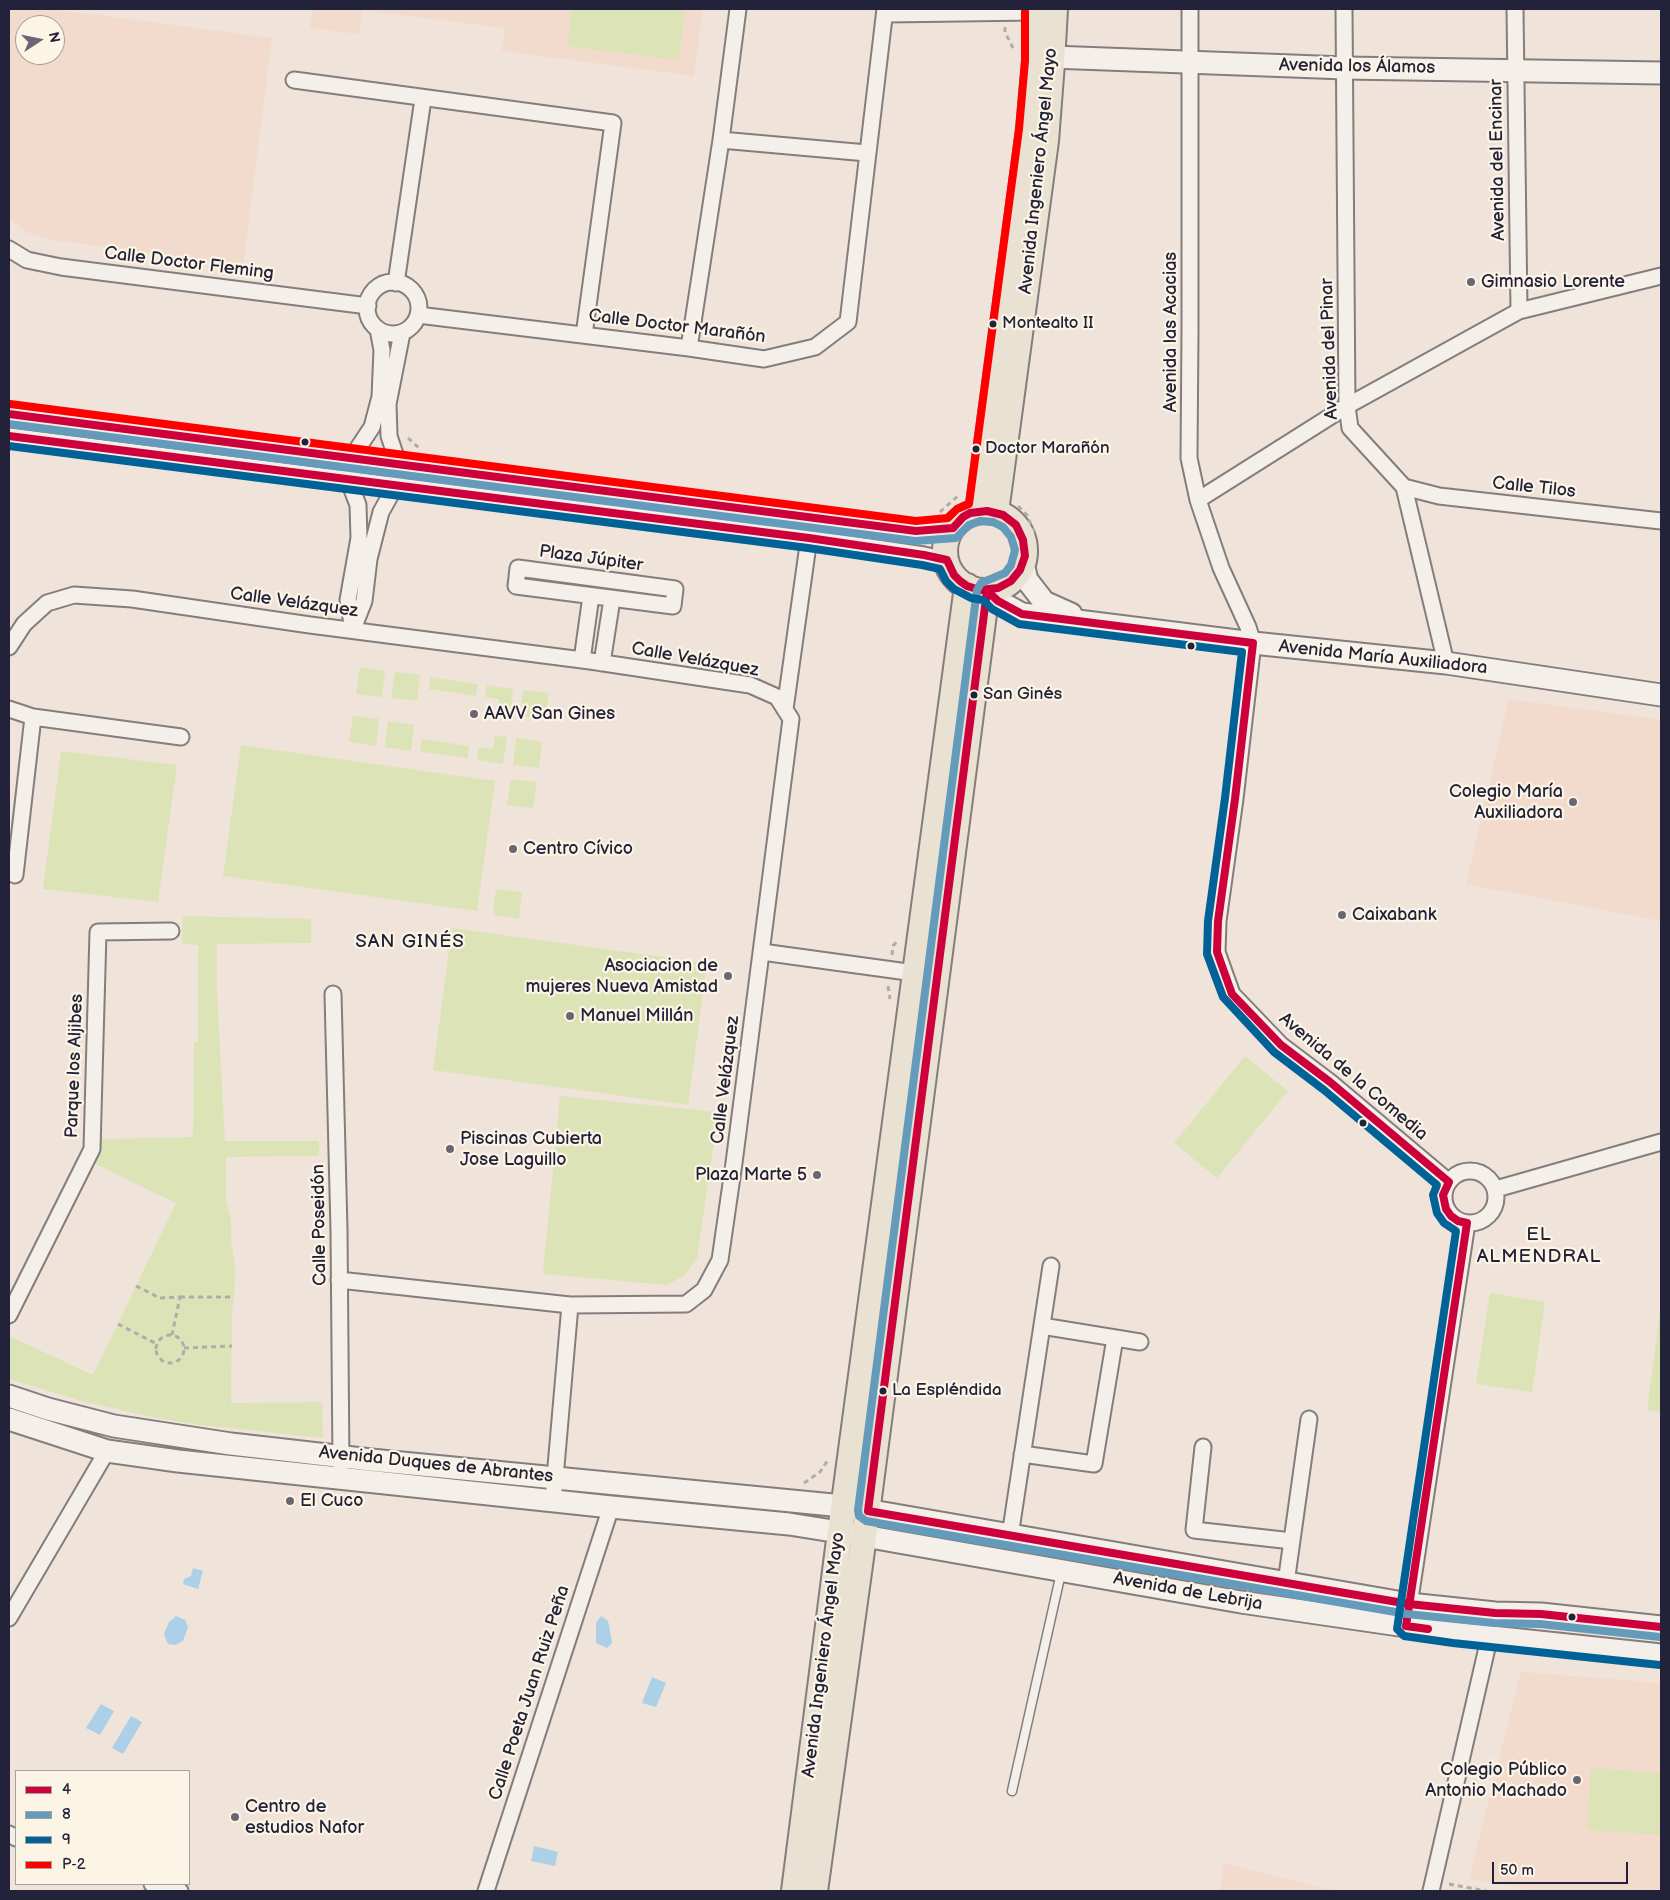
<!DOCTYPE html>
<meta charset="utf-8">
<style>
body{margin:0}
#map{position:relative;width:1670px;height:1900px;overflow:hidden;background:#efe3da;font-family:"Balsamiq Sans",sans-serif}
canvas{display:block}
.frame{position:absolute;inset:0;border:10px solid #22223b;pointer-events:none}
.legend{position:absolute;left:15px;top:1770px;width:175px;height:115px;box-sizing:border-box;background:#fcf5e5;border:1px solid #a5a1a1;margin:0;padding:6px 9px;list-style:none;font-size:15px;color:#22223b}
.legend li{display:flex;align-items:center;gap:10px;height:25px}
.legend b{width:25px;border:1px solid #a5a1a1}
.north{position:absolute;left:15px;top:15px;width:50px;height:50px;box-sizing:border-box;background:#fcf5e5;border:1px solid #a5a1a1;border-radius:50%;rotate:79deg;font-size:14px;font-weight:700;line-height:20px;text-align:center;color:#22223b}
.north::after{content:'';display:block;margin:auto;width:18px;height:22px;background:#6a6673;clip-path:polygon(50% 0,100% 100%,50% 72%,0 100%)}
.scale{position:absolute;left:1492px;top:1862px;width:136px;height:22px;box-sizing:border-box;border:2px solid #22223b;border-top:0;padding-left:6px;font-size:15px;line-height:18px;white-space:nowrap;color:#22223b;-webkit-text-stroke:4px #fcf5e5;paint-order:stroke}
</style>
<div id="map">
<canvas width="1670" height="1900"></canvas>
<div class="frame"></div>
<ul class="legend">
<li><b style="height:6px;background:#ce003b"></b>4</li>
<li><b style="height:6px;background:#649bbb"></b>8</li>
<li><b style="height:6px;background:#006297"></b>9</li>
<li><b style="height:6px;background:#f00"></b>P-2</li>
</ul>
<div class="north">N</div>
<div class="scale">50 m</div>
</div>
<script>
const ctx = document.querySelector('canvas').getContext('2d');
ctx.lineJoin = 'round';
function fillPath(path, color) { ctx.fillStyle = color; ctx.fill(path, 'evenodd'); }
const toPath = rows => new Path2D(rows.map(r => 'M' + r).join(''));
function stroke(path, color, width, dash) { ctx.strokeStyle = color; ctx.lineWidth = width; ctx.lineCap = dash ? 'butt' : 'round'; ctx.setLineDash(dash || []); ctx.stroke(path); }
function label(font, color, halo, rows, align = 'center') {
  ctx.font = font + ' "Balsamiq Sans",sans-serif'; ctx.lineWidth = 4.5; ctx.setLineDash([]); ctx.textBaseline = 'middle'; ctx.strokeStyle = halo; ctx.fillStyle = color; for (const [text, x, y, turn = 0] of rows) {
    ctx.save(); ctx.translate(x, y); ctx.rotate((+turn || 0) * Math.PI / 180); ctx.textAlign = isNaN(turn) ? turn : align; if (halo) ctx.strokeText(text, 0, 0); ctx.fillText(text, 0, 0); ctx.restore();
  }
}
fillPath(toPath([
 [9,9,52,9,272,38,243,265,46,239,29,233,9,219],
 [25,25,55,25,55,55,25,55],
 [313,9,703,9,694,76,502,51,505,28,362,10,359,34,310,28],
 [1509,699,1661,720,1661,921,1466,884],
 [1521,1672,1661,1683,1661,1891,1536,1891,1469,1878],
 [1224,1863,1336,1891,1220,1891]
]), '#f2dbcd');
fillPath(toPath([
 [572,9,685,9,679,60,567,46],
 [360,667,385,671,382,697,356,694],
 [395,672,420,675,417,701,391,698],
 [430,677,478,684,476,696,429,689],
 [487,685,513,689,510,715,497,713,499,699,485,697],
 [523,690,549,693,545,719,520,716],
 [353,716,379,719,376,746,349,742],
 [388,721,414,725,411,751,385,747],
 [495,736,507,737,503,764,477,760,479,747,493,749],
 [516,738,542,742,539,768,513,765],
 [422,739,469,746,468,758,420,752],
 [241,745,495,781,477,911,223,876],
 [61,751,177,765,158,902,43,889],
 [511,779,537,782,533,808,507,805],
 [496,889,522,892,519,919,493,915],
 [183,916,311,919,311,943,217,944,217,993,225,1141,319,1141,319,1156,226,1157,226,1200,231,1219,231,1240,235,1265,235,1284,232,1313,231,1403,322,1402,323,1438,192,1424,152,1417,85,1402,9,1379,9,1336,93,1375,176,1203,91,1162,98,1139,193,1137,194,1043,198,1042,198,945,182,944],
 [452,928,707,963,688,1105,433,1070],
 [1245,1056,1288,1091,1217,1178,1174,1143],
 [560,1096,718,1112,697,1259,685,1275,667,1285,543,1274],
 [1490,1293,1545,1302,1532,1392,1476,1384],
 [1661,1305,1661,1412,1647,1410],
 [1591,1768,1661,1773,1661,1835,1587,1830]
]), '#dce4b7');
fillPath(toPath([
 [193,1568,203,1571,198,1589,183,1584,184,1579,191,1576],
 [176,1616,185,1620,188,1627,183,1641,176,1645,168,1644,164,1634,169,1622],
 [601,1616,608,1621,610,1631,612,1643,607,1648,596,1643,596,1623],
 [652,1677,666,1683,656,1707,642,1703],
 [101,1704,114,1711,100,1735,86,1728],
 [131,1716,142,1722,123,1754,112,1748],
 [534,1846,558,1852,555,1866,531,1861]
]), '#acd0e8');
const lane = toPath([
 [1012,1791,1061,1573]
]);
const street = toPath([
 [1190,9,1190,331,1189,458,1198,500,1221,568,1248,627,1253,643,1235,799,1218,921,1217,952,1232,994,1281,1045,1330,1082,1449,1182],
 [1344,9,1347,406,1350,428,1404,487,1446,663],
 [1515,9,1519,311],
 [886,14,1035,12],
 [294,80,613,123,584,335],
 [721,140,867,153],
 [9,249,27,260,61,267,368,306],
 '367 308a26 26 0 1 1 52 0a26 26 0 1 1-52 0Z',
 [396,283,423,99],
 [418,315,689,348,764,359,815,347,848,322,885,9],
 [689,348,721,140,738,9],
 [9,414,352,457,916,531,953,528],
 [9,436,809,538,924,555,947,560],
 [1404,487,1439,496,1661,521],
 [1198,500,1347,406,1519,311,1661,276],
 [518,568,675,589,673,606,516,586,518,568],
 [353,629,364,601,369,559,381,512,396,485,398,463,389,436,388,404,402,333],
 [353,630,348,600,359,538,358,505,348,479,352,457,372,427,380,397,382,350,378,329],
 [9,647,24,624,47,603,74,595,132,599,310,625,590,661,750,685,777,697,791,719,734,1163,720,1260,704,1290,686,1304,570,1305,339,1280],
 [582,660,591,596],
 [602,663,612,599],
 [9,709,33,717,181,737],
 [785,709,809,538],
 [15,875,33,717],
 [762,952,922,974],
 [333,994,339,1230,341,1465],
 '1444 1197a26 26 0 1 1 52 0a26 26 0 1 1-52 0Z',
 [1496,1189,1661,1142],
 [9,1315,92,1149,98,932,171,931],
 [1042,1326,1140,1342],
 [1203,1447,1194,1530,1292,1541],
 [1022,1454,1094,1464,1115,1338],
 [553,1501,570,1305],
 [1010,1536,1051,1266],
 [1286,1583,1309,1419],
 [1408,1612,1467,1223],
 [9,1618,107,1451],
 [9,1834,16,1838],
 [152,1884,180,1891],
 [486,1891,611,1507],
 [1431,1891,1495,1613]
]);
const secondary = toPath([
 [1052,57,1345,68,1661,73],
 [1023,564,1027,580,1044,602,1071,614],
 [987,591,998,601,1022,614,1253,643,1446,663,1661,695],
 [9,1396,48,1409,114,1426,231,1444,371,1460,843,1506,1409,1604,1495,1613,1541,1614,1661,1627],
 [9,1419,107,1451,178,1461,611,1507,789,1524,864,1536,1241,1602,1454,1633,1661,1655]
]);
const primary = toPath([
 [978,511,1029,130,1035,61,1035,9],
 '945 551a40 40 0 1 1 80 0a40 40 0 1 1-80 0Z',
 [996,512,1046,141,1052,63,1055,9],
 [794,1891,840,1532,967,586],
 [815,1891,864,1536,987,591]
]);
stroke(lane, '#837d7e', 11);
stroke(street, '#837d7e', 19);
stroke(secondary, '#837d7e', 25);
stroke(primary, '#837d7e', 28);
stroke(toPath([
 [1005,27,1005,32,1013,48],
 [408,438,420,449],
 [1018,506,1027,515,1033,530,1034,548],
 [940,512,959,495],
 [892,955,893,946,898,940],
 [888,986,890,999],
 [136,1286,160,1298,180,1297,172,1335],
 [180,1297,234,1297],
 [118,1324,157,1344],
 '156 1349a14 14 0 1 1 28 0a14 14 0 1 1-28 0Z',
 [184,1348,232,1346],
 [804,1483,820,1472,828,1460],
 [1449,1884,1486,1891]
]), '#afacaa', 3, [5, 4]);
stroke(lane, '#f4f0e9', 8);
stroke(street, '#f4f0e9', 15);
stroke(secondary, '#f4f0e9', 21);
stroke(primary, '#e9e2d2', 24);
stroke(toPath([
 [9,414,916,531,953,528,963,517,970,513,987,511,1003,515,1016,525,1023,540,1025,556,1020,570,1011,581,998,588,980,590,967,586,960,581,954,575,947,560,924,555,809,538,9,436],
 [987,591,868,1511,1409,1604,1495,1613,1541,1614,1661,1627],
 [987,591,998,601,1022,614,1253,643,1235,799,1218,921,1217,952,1232,994,1281,1045,1330,1082,1449,1182,1443,1195,1446,1209,1451,1216,1458,1221,1467,1223,1406,1626,1428,1629]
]), '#ce003b', 8);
stroke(toPath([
 [9,424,915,541,956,538,969,525,980,521,993,522,1003,527,1011,537,1015,550,1011,565,1005,573,981,583,977,590,858,1510,859,1516,866,1521,1407,1614,1494,1623,1540,1624,1660,1637]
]), '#649bbb', 8);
stroke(toPath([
 [9,446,808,548,922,565,940,569,946,581,954,589,971,598,983,600,992,609,1019,624,1242,652,1225,798,1208,921,1207,954,1223,997,1274,1052,1324,1090,1437,1185,1433,1195,1437,1213,1444,1223,1456,1231,1397,1629,1404,1636,1453,1643,1660,1665]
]), '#006297', 8);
stroke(toPath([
 [10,404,916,521,948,518,957,509,969,504,1019,129,1025,61,1025,9]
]), '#f00', 8);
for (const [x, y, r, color] of [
 [1471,282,5,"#6a6673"],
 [993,324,4.5,"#22223b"],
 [305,442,4.5,"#22223b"],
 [976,449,4.5,"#22223b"],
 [1191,646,4.5,"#22223b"],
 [974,695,4.5,"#22223b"],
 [474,714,5,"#6a6673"],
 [1573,802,5,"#6a6673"],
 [513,849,5,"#6a6673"],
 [1342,915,5,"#6a6673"],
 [728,976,5,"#6a6673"],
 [570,1016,5,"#6a6673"],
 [1363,1123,4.5,"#22223b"],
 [450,1149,5,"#6a6673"],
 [817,1175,5,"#6a6673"],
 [883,1391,4.5,"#22223b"],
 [290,1501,5,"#6a6673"],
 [1572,1617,4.5,"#22223b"],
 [1577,1780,5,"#6a6673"],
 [235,1817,5,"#6a6673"]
]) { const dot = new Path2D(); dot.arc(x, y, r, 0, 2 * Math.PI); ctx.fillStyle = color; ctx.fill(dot); stroke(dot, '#fcf5e5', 2); }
label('17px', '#22223b', '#fcf5e5', [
 ["Montealto II",1002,324],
 ["Doctor Marañón",985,449],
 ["San Ginés",983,695],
 ["La Espléndida",892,1391]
], 'left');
label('18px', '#22223b', '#fcf5e5', [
 ["Avenida los Álamos",1357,67,1],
 ["Avenida del Encinar",1498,160,-91],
 ["Avenida Ingeniero Ángel Mayo",1039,171,-84],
 ["Calle Doctor Fleming",189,264,7],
 ["Calle Doctor Marañón",677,327,7],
 ["Avenida las Acacias",1171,332,-90],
 ["Avenida del Pinar",1330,349,-92],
 ["Calle Tilos",1534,488,6],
 ["Plaza Júpiter",591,559,8],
 ["Calle Velázquez",294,603,8],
 ["Avenida María Auxiliadora",1383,658,6],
 ["Calle Velázquez",695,660,10],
 ["Parque los Aljibes",75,1066,-88],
 ["Avenida de la Comedia",1353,1077,40],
 ["Calle Velázquez",726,1080,-83],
 ["Calle Poseidón",320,1225,-91],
 ["Avenida Duques de Abrantes",436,1465,6],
 ["Avenida de Lebrija",1188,1592,10],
 ["Avenida Ingeniero Ángel Mayo",824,1655,-83],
 ["Calle Poeta Juan Ruiz Peña",530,1693,-72]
]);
label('18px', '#22223b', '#fcf5e5', [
 ["Gimnasio Lorente",1481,282],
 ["AAVV San Gines",484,714],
 ["Colegio María",1563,792,"right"],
 ["Auxiliadora",1563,813,"right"],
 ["Centro Cívico",523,849],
 ["Caixabank",1352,915],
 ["Asociacion de",718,966,"right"],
 ["mujeres Nueva Amistad",718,987,"right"],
 ["Manuel Millán",580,1016],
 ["Piscinas Cubierta",460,1139],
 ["Jose Laguillo",460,1160],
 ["Plaza Marte 5",807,1175,"right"],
 ["El Cuco",300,1501],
 ["Colegio Público",1567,1770,"right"],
 ["Antonio Machado",1567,1791,"right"],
 ["Centro de",245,1807],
 ["estudios Nafor",245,1828]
], 'left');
ctx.letterSpacing = '1px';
label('19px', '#22223b', '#fcf5e5', [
 ["SAN GINÉS",410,942],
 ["EL",1539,1235],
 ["ALMENDRAL",1539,1257]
]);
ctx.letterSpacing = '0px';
</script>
